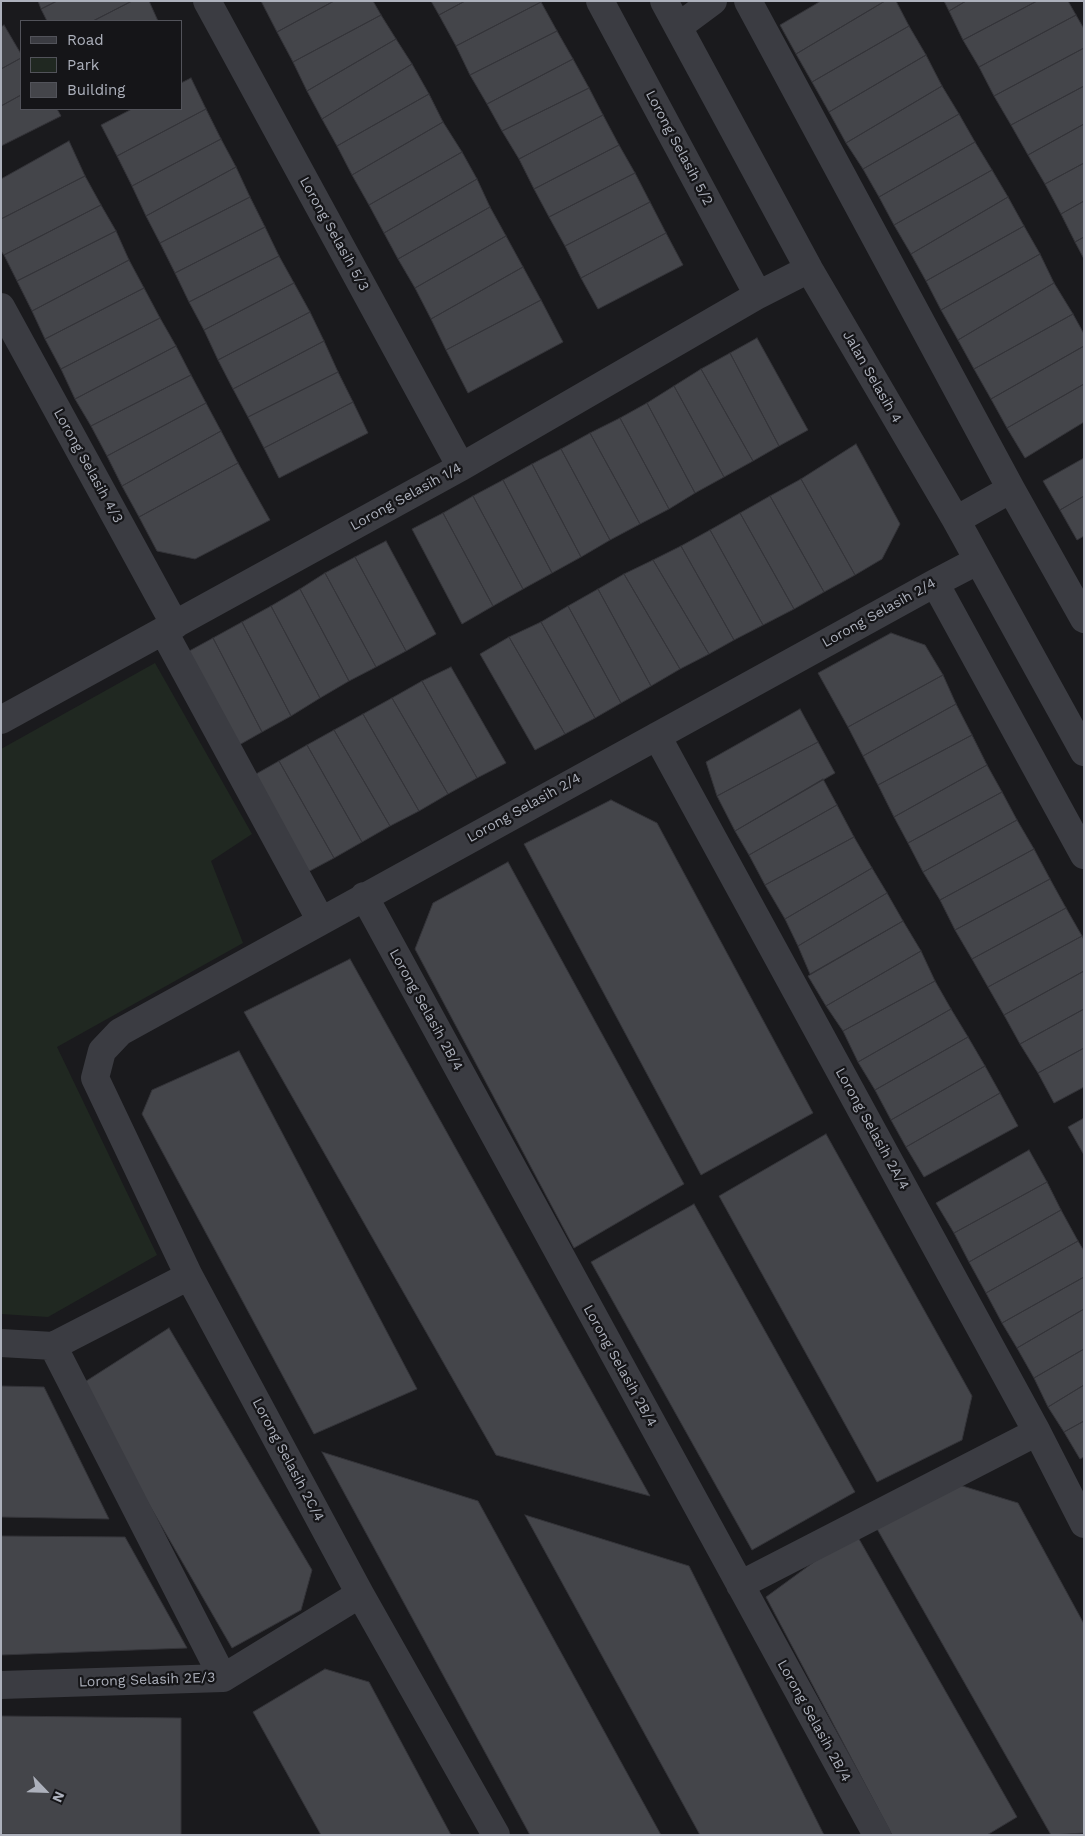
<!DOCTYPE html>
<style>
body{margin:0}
#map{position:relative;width:1085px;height:1836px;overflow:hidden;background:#1a1a1d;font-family:"Work Sans",sans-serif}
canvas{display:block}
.frame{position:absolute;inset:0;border:2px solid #adb1bc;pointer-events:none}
.legend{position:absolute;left:20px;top:20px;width:162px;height:90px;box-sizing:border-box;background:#151518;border:1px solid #52535a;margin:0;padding:6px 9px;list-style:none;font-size:15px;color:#adb1bc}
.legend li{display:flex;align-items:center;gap:10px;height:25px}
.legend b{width:25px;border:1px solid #52535a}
.north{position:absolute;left:20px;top:1766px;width:50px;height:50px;-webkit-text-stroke:4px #151518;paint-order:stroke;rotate:114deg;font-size:14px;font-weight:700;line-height:20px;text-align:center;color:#adb1bc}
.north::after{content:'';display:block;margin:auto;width:18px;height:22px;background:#adb1bc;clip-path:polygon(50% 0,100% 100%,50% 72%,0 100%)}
</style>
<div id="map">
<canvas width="1085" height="1836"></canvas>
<div class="frame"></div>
<ul class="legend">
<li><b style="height:6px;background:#3b3c42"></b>Road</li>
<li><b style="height:14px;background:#202821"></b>Park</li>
<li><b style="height:14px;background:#44454a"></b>Building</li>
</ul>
<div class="north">N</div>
</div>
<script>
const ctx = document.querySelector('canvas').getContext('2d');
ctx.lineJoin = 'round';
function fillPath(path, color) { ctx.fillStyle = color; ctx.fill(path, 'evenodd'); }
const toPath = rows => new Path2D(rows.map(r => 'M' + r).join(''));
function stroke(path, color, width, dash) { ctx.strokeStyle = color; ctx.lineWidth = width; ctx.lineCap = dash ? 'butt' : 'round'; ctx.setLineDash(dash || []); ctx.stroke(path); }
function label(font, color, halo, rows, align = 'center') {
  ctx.font = font + ' "Work Sans",sans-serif'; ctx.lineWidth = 4.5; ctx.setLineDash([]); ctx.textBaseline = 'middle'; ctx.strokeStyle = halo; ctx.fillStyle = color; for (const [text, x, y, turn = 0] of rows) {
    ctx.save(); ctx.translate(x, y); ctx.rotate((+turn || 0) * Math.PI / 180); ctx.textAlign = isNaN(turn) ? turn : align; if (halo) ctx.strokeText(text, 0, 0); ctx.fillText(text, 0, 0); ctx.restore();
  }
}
fillPath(toPath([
 [155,663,252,834,211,861,243,943,57,1047,157,1255,48,1317,1,1314,1,749]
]), '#202821');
const building = toPath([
 [38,1,57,1,41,9,38,1],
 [57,1,132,1,93,21,47,21,41,9,57,1],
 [132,1,149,1,158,21,93,21,132,1],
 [261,1,334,1,277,32,261,1],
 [334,1,373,1,381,15,293,62,277,32,334,1],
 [431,1,465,1,439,15,431,1],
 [465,1,540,1,541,2,456,46,439,15,465,1],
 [821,1,885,1,796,54,780,25,821,1],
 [885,1,896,1,909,26,812,82,796,54,885,1],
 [944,1,966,1,949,11,944,1],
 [966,1,1037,1,963,40,949,11,966,1],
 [1037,1,1068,1,1076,15,979,67,963,40,1037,1],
 [541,2,557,31,470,75,456,46,541,2],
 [381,15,396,39,307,91,293,62,381,15],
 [1076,15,1084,29,1084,48,994,96,979,67,1076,15],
 [4,25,21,54,21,58,1,69,1,27,4,25],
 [909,26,926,55,829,112,812,82,909,26],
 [557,31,573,59,487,104,470,75,557,31],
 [396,39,412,64,322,119,307,91,396,39],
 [1084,48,1084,86,1011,125,994,96,1084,48],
 [926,55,942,86,846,143,829,112,926,55],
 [21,58,21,95,1,106,1,69,21,58],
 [573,59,589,88,502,131,487,104,573,59],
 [412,64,429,94,337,146,322,119,412,64],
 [191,78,206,109,117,156,101,125,132,109,181,109,181,83,191,78],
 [942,86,959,114,863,169,846,143,942,86],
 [1084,86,1084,124,1028,155,1011,125,1084,86],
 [589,88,603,115,519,159,502,131,589,88],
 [429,94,443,122,352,175,337,146,429,94],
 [21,95,21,109,57,109,61,116,1,146,1,106,21,95],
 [206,109,221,139,132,186,117,156,206,109],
 [959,114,975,142,879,197,863,169,959,114],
 [603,115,619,145,534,189,519,159,603,115],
 [443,122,462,152,369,205,352,175,443,122],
 [1084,124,1084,163,1045,184,1028,155,1084,124],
 [221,139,236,167,146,216,132,186,221,139],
 [69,141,85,176,1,219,1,179,69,141],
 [975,142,992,170,894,225,879,197,975,142],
 [619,145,635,173,549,217,534,189,619,145],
 [462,152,477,179,384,233,369,205,462,152],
 [1084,163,1084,201,1061,214,1045,184,1084,163],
 [236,167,250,197,160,243,146,216,236,167],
 [992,170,1008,197,911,254,894,225,992,170],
 [635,173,650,202,565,246,549,217,635,173],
 [85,176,101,205,4,255,1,251,1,219,85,176],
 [477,179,490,207,398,259,384,233,477,179],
 [250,197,265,227,175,273,160,243,250,197],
 [1008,197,1024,226,926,281,911,254,1008,197],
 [1084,201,1084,237,1075,242,1061,214,1084,201],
 [650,202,666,233,581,278,565,246,650,202],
 [101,205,116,231,17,281,4,255,101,205],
 [490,207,506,236,415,288,398,259,490,207],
 [1024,226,1040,254,941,310,926,281,1024,226],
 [265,227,279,256,189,302,175,273,265,227],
 [116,231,129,260,32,311,17,281,116,231],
 [666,233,683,265,598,309,581,278,666,233],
 [506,236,523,267,431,319,415,288,506,236],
 [1084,237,1084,259,1075,242,1084,237],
 [1040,254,1054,283,958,340,941,310,1040,254],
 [279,256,294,283,204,330,189,302,279,256],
 [129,260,144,288,45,339,32,311,129,260],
 [523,267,541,300,446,350,431,319,523,267],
 [294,283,310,312,218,360,204,330,294,283],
 [1054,283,1073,314,974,369,958,340,1054,283],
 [144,288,160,318,61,369,45,339,144,288],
 [541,300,563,342,468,393,446,350,541,300],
 [310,312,324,341,233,389,218,360,310,312],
 [1073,314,1084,334,1084,346,991,399,974,369,1073,314],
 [160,318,176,346,75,399,61,369,160,318],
 [757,338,808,430,779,446,730,353,757,338],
 [324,341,338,372,248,417,233,389,324,341],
 [176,346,191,375,91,426,75,399,176,346],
 [1084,346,1084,384,1007,428,991,399,1084,346],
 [730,353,779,446,753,461,701,369,730,353],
 [701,369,753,461,724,477,674,386,701,369],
 [338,372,353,402,264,448,248,417,338,372],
 [191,375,206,403,107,456,91,426,191,375],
 [1084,384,1084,422,1025,458,1007,428,1084,384],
 [674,386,724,477,695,493,647,403,674,386],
 [353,402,368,433,279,478,264,448,353,402],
 [206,403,221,431,122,486,107,456,206,403],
 [647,403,695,493,669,509,620,418,647,403],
 [620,418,669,509,640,524,590,433,620,418],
 [221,431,238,463,139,517,122,486,221,431],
 [590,433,640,524,610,540,561,449,590,433],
 [856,444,900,524,882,559,855,575,801,479,856,444],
 [561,449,610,540,581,557,532,464,561,449],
 [1084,458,1084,496,1060,510,1043,481,1084,458],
 [238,463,270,520,195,559,157,551,139,517,238,463],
 [532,464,581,557,552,573,503,480,532,464],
 [801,479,855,575,824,592,770,496,801,479],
 [503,480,552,573,523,589,473,496,503,480],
 [473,496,523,589,493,606,443,513,473,496],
 [770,496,824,592,794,609,740,513,770,496],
 [1084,496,1084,536,1077,540,1060,510,1084,496],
 [443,513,493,606,462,624,412,529,443,513],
 [740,513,794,609,763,625,710,530,740,513],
 [710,530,763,625,734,640,681,546,710,530],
 [386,541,436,634,406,651,355,557,386,541],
 [681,546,734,640,709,654,653,560,681,546],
 [355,557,406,651,376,667,325,573,355,557],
 [653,560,709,654,680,669,624,574,653,560],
 [325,573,376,667,349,681,300,589,325,573],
 [624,574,680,669,651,686,598,589,624,574],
 [300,589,349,681,320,698,271,606,300,589],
 [598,589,651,686,621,703,568,606,598,589],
 [271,606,320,698,291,716,242,622,271,606],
 [568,606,621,703,595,718,541,622,568,606],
 [242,622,291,716,262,732,213,638,242,622],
 [541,622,595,718,565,734,509,637,541,622],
 [891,633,925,645,943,675,848,727,818,673,891,633],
 [509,637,565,734,535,750,480,654,509,637],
 [213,638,262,732,232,749,182,655,213,638],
 [451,667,506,763,477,778,422,681,451,667],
 [943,675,956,704,863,756,848,727,943,675],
 [422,681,477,778,448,794,392,698,422,681],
 [392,698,448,794,419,811,363,714,392,698],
 [956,704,972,735,878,785,863,756,956,704],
 [800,709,818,742,717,796,706,762,800,709],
 [363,714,419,811,390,826,334,730,363,714],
 [334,730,390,826,362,842,307,745,334,730],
 [972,735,987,765,894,817,878,785,972,735],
 [818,742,835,773,735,831,717,796,818,742],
 [307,745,362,842,334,858,279,761,307,745],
 [279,761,334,858,304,874,249,778,279,761],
 [987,765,1002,792,908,843,894,817,987,765],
 [823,779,837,805,749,855,735,831,823,779],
 [1002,792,1017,820,923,872,908,843,1002,792],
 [611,800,657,823,813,1113,701,1175,524,844,611,800],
 [837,805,854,837,765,885,749,855,837,805],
 [1017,820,1034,849,940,900,923,872,1017,820],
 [854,837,872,868,785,919,765,885,854,837],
 [1034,849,1050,879,955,930,940,900,1034,849],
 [508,862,684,1184,574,1248,415,949,433,903,508,862],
 [872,868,887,893,798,946,785,919,872,868],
 [1050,879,1066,908,972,959,955,930,1050,879],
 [887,893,903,921,810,974,798,946,887,893],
 [1066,908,1082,936,988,987,972,959,1066,908],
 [903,921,921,951,826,1006,808,976,903,921],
 [1082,936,1084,940,1084,971,1004,1015,988,987,1082,936],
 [921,951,935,981,843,1031,826,1006,921,951],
 [350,959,650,1496,496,1455,244,1012,350,959],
 [1084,971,1084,1009,1020,1044,1004,1015,1084,971],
 [935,981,951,1009,858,1062,843,1031,935,981],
 [951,1009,968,1037,875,1090,858,1062,951,1009],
 [1084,1009,1084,1048,1038,1073,1020,1044,1084,1009],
 [968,1037,985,1066,891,1120,875,1090,968,1037],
 [1084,1048,1084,1087,1054,1103,1038,1073,1084,1048],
 [239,1051,417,1389,314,1434,142,1114,152,1090,239,1051],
 [985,1066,1000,1093,906,1147,891,1120,985,1066],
 [1000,1093,1018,1126,924,1177,906,1147,1000,1093],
 [1084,1118,1084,1155,1068,1127,1084,1118],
 [826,1134,972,1396,962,1440,877,1482,719,1196,826,1134],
 [1029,1150,1047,1182,954,1233,936,1203,1029,1150],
 [1047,1182,1061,1210,969,1262,954,1233,1047,1182],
 [694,1204,855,1492,752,1550,591,1262,694,1204],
 [1061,1210,1078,1241,986,1293,969,1262,1061,1210],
 [1078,1241,1084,1251,1084,1277,1002,1323,986,1293,1078,1241],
 [1084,1277,1084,1309,1017,1348,1002,1323,1084,1277],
 [1084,1309,1084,1349,1034,1378,1017,1348,1084,1309],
 [169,1328,312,1570,301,1610,232,1648,80,1385,169,1328],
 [1084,1349,1084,1385,1048,1407,1034,1378,1084,1349],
 [1084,1385,1084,1421,1064,1432,1048,1407,1084,1385],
 [1,1386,44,1387,109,1519,1,1517,1,1386],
 [1084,1421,1084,1457,1080,1459,1064,1432,1084,1421],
 [322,1452,478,1501,661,1835,530,1835,322,1452],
 [956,1484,1018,1503,1084,1624,1084,1833,1051,1835,876,1527,956,1484],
 [525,1515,689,1566,824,1835,700,1835,525,1515],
 [855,1532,1017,1817,987,1835,892,1835,766,1597,855,1532],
 [1,1536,125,1537,187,1648,1,1655,1,1536],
 [325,1669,369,1682,451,1835,321,1835,253,1712,325,1669],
 [1,1716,181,1718,181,1835,1,1834,1,1716]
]);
fillPath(building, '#44454a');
stroke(building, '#343439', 1);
stroke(toPath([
 [207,1,461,467],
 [600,1,758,295],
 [664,1,809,269,956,520,1084,752],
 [748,1,1011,489,1084,619],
 [678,27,713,1],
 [1,307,175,625],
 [956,520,1011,489],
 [935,583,1084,855],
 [164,632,321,921],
 [1,720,461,467,758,295,809,269],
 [657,736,1037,1432,1084,1524],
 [364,896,877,1835],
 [1,1343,53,1346,189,1276],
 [53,1346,223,1678],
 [740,1585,1037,1432],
 [1,1685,223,1678,360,1594],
 [496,1835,360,1594,189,1276,95,1078,102,1051,120,1032,935,583,977,561]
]), '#3b3c42', 28);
label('14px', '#adb1bc', '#151518', [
 ["Lorong Selasih 5/2",679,148,62],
 ["Lorong Selasih 5/3",334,234,61],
 ["Jalan Selasih 4",872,377,60],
 ["Lorong Selasih 4/3",88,466,61],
 ["Lorong Selasih 1/4",406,497,-29],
 ["Lorong Selasih 2/4",879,613,-29],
 ["Lorong Selasih 2/4",524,808,-29],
 ["Lorong Selasih 2B/4",426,1010,61],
 ["Lorong Selasih 2A/4",872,1129,61],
 ["Lorong Selasih 2B/4",620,1366,61],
 ["Lorong Selasih 2C/4",288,1460,62],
 ["Lorong Selasih 2E/3",147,1680,-2],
 ["Lorong Selasih 2B/4",814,1721,61]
]);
</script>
